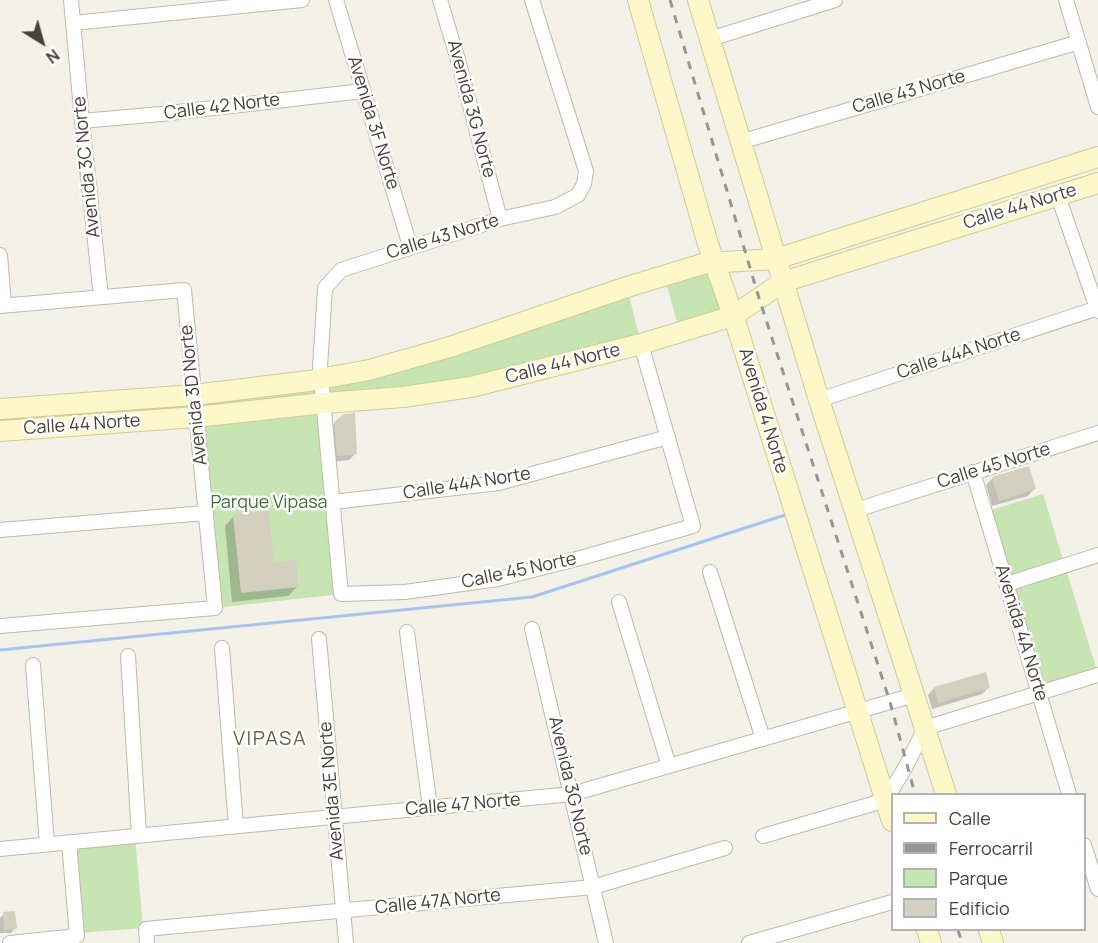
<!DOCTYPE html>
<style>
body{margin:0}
#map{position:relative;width:1098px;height:943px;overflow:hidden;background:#f3f1e8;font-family:Manrope,sans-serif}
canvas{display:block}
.legend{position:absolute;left:891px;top:793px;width:195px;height:138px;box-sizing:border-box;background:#fff;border:2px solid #b5b3af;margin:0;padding:8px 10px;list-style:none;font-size:18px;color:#464237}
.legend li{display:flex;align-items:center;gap:12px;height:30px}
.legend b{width:30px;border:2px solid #b5b3af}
.north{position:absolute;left:12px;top:12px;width:60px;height:60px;-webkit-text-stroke:4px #fff;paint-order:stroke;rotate:143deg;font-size:16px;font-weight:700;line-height:24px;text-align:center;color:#464237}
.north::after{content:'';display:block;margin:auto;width:21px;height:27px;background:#464237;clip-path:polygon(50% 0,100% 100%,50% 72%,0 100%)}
</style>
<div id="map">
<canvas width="1098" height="943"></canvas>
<ul class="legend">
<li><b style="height:8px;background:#fcf8c9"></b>Calle</li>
<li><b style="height:8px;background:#969696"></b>Ferrocarril</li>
<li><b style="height:16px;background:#c6e5b3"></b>Parque</li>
<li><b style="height:16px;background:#d4cfbe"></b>Edificio</li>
</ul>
<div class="north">N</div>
</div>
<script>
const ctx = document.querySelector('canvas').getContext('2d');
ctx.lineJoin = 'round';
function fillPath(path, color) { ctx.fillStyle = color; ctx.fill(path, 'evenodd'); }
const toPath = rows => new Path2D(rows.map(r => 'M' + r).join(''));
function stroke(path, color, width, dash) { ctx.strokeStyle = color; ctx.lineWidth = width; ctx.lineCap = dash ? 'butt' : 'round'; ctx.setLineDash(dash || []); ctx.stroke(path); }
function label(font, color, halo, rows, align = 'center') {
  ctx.font = font + ' Manrope,sans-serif'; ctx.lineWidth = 5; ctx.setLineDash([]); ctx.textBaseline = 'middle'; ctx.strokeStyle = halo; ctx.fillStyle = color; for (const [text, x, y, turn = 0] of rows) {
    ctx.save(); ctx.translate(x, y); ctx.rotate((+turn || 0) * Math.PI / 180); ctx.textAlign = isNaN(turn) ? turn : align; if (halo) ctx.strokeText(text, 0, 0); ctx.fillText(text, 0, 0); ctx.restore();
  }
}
fillPath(toPath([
 [706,263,733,316,680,332,664,276],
 [627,287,641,344,471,387,324,403,341,594,215,608,196,417,0,431,0,409,309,381],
 [1043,494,1097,671,1043,688,988,511],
 [135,838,143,928,79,933,71,844]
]), '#c6e5b3');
fillPath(toPath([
 [335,423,356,453,349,460,331,462,328,430],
 [993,478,1034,489,1028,496,992,506,986,485],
 [234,516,272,564,297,587,288,596,232,602,225,526],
 [989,687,982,694,932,709,928,695,934,688],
 [4,914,15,928,11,933,0,933,0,918]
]), '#0003');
stroke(toPath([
 [0,650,532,597,785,515]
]), '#a7c5ec', 3);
fillPath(toPath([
 [355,413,357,454,337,456,334,422,344,414],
 [1029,466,1036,489,999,501,992,477],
 [269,511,274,562,296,560,299,587,241,593,233,515],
 [986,672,990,688,938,703,934,687],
 [15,911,17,929,4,930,3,912]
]), '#d4cfbe');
const street = toPath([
 [71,0,82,121,101,297],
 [336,0,410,246],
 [440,0,458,60,500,219],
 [532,0,586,171,584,184,578,195,555,207,500,219,341,270,325,288,320,367,341,594,405,592,498,579,584,557,693,526,641,344],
 [1066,0,1098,107],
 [73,23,302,0],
 [710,39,835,0],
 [82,121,161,114,363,91],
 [740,142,1079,42],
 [1058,196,1098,311],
 [0,255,4,305],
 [0,306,184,290,215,608,0,626],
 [819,400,1098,308],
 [973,472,1069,794],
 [333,502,499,483,668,437],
 [856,510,1098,433],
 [0,530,206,513],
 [710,572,763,739],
 [1007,584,1098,555],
 [619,602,669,766],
 [532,629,606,943],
 [407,632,430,808],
 [319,639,346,943],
 [222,648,236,826],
 [128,656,139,835],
 [33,665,47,844],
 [763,836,886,800,906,766,925,728,1098,675],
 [1084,845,1098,889],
 [0,849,572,794,914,695],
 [10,943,77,936,69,842],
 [147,943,146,929,593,887,725,848],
 [749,943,892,902]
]);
const secondary = toPath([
 [638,0,708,244,736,324,892,821],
 [698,0,819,400,946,794],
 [0,409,194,395,309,381,369,370,450,347,627,287,706,263,776,259,1098,157],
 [0,431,196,417,324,403,403,397,471,387,641,344,733,316,783,282,1098,183],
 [927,930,931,943],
 [989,930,993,943]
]);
stroke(street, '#bebaab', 16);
stroke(secondary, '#d0cb99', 22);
stroke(street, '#fff', 14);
stroke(secondary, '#fcf8c9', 20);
stroke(toPath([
 [670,0,759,298,890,702,915,794],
 [958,930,962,943]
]), '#969696', 3, [8, 8]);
label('18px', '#464237', '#fff', [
 ["Calle 43 Norte",909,92,-16],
 ["Calle 42 Norte",222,107,-7],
 ["Avenida 3G Norte",471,109,75],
 ["Avenida 3F Norte",373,123,73],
 ["Avenida 3C Norte",87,167,-96],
 ["Calle 44 Norte",1020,207,-17],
 ["Calle 43 Norte",443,237,-17],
 ["Calle 44A Norte",959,354,-18],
 ["Calle 44 Norte",563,364,-14],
 ["Avenida 3D Norte",194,395,-96],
 ["Avenida 4 Norte",763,411,73],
 ["Calle 44 Norte",82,425,-4],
 ["Calle 45 Norte",994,466,-17],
 ["Calle 44A Norte",467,484,-9],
 ["Calle 45 Norte",519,571,-12],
 ["Avenida 4A Norte",1021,633,73],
 ["Avenida 3G Norte",570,786,77],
 ["Avenida 3E Norte",332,791,-95],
 ["Calle 47 Norte",463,805,-5],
 ["Calle 47A Norte",438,902,-6]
]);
label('18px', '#3c752d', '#fff', [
 ["Parque Vipasa",269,503]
]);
ctx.letterSpacing = '1.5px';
label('20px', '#68624f', '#fff', [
 ["VIPASA",270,739]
]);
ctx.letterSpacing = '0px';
</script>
